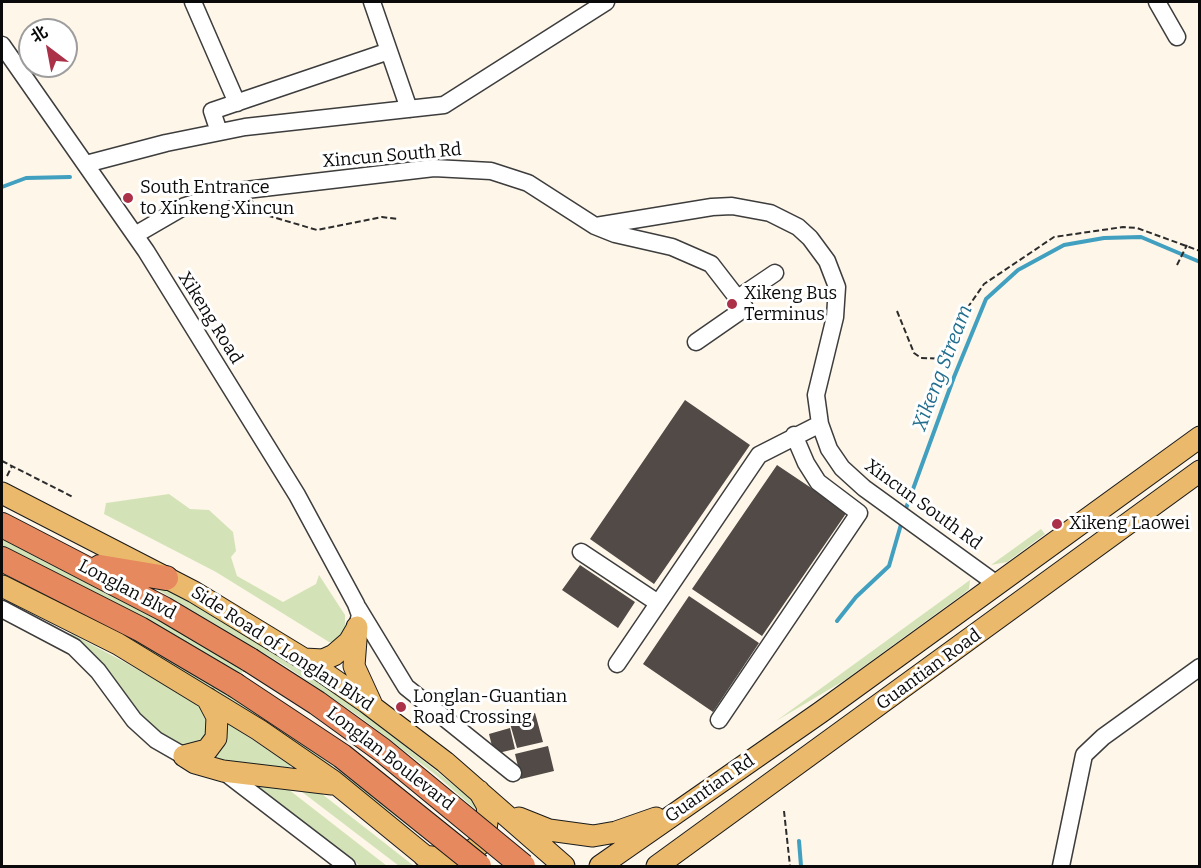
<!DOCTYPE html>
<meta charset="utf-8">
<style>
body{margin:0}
#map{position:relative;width:1201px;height:868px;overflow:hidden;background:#fdf6e9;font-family:Bitter,"Noto Sans SC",serif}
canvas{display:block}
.frame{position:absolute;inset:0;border:3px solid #0a0a0a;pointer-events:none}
.north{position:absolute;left:18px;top:18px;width:60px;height:60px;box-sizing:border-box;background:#fff;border:2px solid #9d9d9d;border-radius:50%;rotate:328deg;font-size:16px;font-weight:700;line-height:24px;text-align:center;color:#0a0a0a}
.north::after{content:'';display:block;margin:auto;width:21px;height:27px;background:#ab3148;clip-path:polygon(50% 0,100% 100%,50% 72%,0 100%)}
</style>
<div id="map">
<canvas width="1201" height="868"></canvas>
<div class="frame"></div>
<div class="north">北</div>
</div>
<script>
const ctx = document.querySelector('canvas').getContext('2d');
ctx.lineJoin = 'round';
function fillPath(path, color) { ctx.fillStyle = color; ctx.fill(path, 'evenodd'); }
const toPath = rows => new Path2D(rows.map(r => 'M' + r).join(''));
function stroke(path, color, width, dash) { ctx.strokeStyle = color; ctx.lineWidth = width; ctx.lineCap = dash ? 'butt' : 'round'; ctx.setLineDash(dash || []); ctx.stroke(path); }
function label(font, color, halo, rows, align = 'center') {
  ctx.font = font + ' Bitter,serif'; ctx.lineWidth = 6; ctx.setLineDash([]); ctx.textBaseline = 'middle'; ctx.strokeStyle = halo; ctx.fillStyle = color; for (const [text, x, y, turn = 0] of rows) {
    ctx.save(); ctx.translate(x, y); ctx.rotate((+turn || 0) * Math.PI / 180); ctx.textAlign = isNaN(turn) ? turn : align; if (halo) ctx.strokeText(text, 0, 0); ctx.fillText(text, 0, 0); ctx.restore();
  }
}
fillPath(toPath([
 [169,494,190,509,209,510,233,532,236,551,231,557,237,576,283,602,316,584,319,575,345,615,345,628,339,642,329,642,216,572,104,514,106,503],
 [1041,529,1045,534,1007,562,991,565],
 [2,538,180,631,244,669,240,676,70,581,2,546],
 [2,570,132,637,207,681,313,751,451,856,439,850,348,780,264,720,138,644,2,576],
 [133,575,201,603,319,677,471,799,483,816,436,775,360,717,287,667],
 [970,580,969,589,963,594,845,680,776,721],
 [66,634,72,634,128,664,203,707,212,723,203,744,178,746,150,726],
 [221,719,291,765,290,767,237,765,204,758],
 [289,782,308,787,322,794,414,866,399,866],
 [258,784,288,789,387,866,360,866,256,787]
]), '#d4e3b7');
stroke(toPath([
 [2,187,26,178,70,177],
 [905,511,954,377,986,299,1018,270,1064,245,1104,238,1141,237,1200,262],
 [837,621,856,597,889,566,902,521],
 [799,841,801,866]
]), '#419fbf', 4);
fillPath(toPath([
 [685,400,750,445,654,584,590,539],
 [777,465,847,512,762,636,692,589],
 [580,565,635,602,618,628,562,590],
 [689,596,759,643,713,712,643,664],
 [535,713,543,742,517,748,509,720],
 [510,728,515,749,494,754,489,734],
 [548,746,554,771,521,779,515,754]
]), '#514a47');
const minor = toPath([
 [193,2,237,103],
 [372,2,409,109],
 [1157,2,1177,37],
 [2,45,146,251,297,495,356,604,360,615,357,627],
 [219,132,212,111,389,51],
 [86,164,166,143,245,127,444,105,606,2],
 [236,191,238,200,246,207],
 [596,226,712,207,732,206,770,213,798,227,810,238,827,261,837,287,835,317,816,395,820,424,829,449,842,468,864,488,998,585],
 [135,235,185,206,229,192,434,168,491,171,528,183,595,226,615,234,672,247,711,264,745,308,696,342],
 [738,298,775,273],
 [581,552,658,603],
 [358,608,406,687,513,773],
 [2,609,74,647,98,671,134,720,156,740,184,756],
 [617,664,759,455,820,424],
 [719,720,859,513,818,482,806,463,794,435],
 [223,771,347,866],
 [1061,866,1084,755,1103,737,1200,667]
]);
const major = toPath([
 [2,493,194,592,304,659,366,702,445,762,564,866],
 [2,586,118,644,259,730,333,781,437,866],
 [357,627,354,666,371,703],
 [304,659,323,660,334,655,349,642,356,630],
 [184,756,195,763,223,771,332,784],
 [184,756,207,750,216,738,217,717,207,698],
 [519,818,549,830,593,836,616,832,656,818],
 [424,856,452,860,464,857,479,845,485,836,488,815,487,805,479,791],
 [600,866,821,712,1200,437],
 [657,866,1200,471]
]);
const highway = toPath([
 [2,525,164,609,250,660],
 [2,559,140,629,235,685],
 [100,567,166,578]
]);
stroke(minor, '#3d3d3d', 19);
stroke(major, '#1b1b1b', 23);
stroke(highway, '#1b1b1b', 26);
stroke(toPath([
 [259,213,317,230,382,217,398,219],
 [1177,265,1187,245],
 [897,311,914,353,921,358,947,359,966,310,984,284,1054,237,1123,227,1137,228,1200,251],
 [2,461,73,497],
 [7,476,12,466],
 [784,811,790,866]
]), '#2c2c2c', 2, [6, 3]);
stroke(minor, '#fff', 16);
stroke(major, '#ebb96b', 21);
stroke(highway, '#e6895e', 24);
const highwayBridge = toPath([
 [250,660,317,703,382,750,523,866],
 [235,685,342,756,479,866]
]);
stroke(highwayBridge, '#1b1b1b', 26, []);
stroke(highwayBridge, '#e6895e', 24);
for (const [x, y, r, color] of [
 [128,198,6,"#ab3148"],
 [732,304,6,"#ab3148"],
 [1057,524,6,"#ab3148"],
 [401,707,6,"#ab3148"]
]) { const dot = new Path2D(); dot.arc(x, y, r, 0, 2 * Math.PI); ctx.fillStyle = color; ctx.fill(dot); stroke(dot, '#fff', 2); }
label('18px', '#0a0a0a', '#fff', [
 ["Xincun South Rd",392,156,-5],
 ["Xikeng Road",210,318,58],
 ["Xincun South Rd",923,505,36],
 ["Longlan Blvd",127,590,28],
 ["Side Road of Longlan Blvd",282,649,33],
 ["Guantian Road",929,670,-36],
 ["Longlan Boulevard",390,759,38],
 ["Guantian Rd",710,789,-35]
]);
label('18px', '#0a0a0a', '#fff', [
 ["South Entrance",140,188],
 ["to Xinkeng Xincun",140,209],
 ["Xikeng Bus",744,294],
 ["Terminus",744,315],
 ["Xikeng Laowei",1069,524],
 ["Longlan-Guantian",413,697],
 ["Road Crossing",413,718]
], 'left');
label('italic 20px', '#216e8e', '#fff', [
 ["Xikeng Stream",943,368,-69]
]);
</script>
